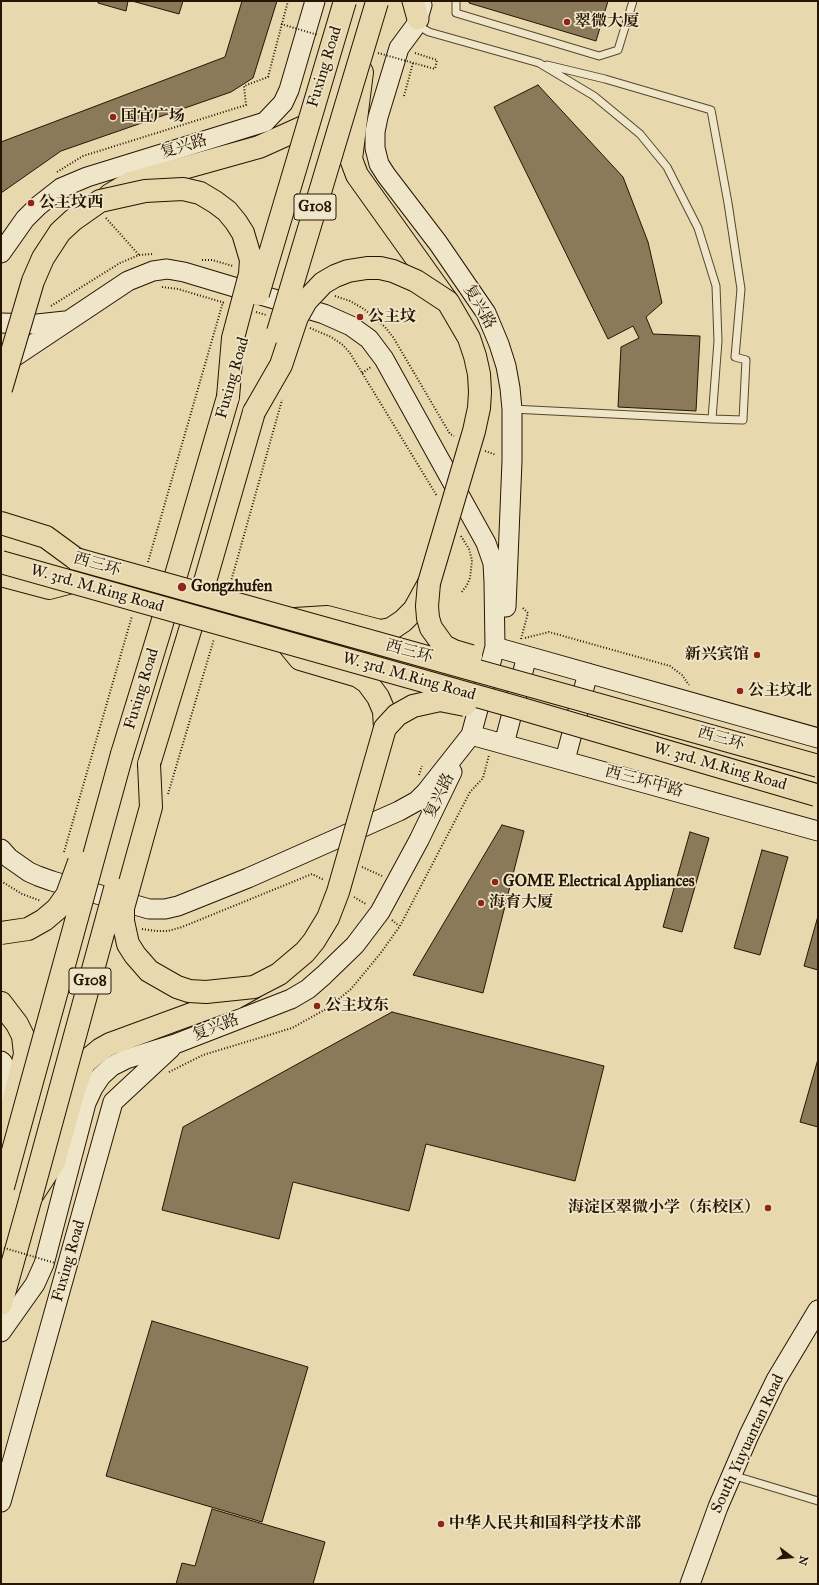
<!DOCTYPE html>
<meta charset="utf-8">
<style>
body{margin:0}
#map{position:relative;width:819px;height:1585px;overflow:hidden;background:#e7d8ae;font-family:"IM FELL Great Primer",serif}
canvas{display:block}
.frame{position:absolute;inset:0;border:2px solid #261500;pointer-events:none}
.north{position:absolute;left:771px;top:1537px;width:40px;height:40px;-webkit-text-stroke:3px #efe6ca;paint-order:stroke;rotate:106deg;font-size:11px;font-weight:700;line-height:16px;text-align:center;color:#261500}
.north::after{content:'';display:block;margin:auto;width:14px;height:18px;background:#261500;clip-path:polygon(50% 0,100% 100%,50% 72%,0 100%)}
</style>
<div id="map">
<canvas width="819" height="1585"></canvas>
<div class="frame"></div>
<div class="north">N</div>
</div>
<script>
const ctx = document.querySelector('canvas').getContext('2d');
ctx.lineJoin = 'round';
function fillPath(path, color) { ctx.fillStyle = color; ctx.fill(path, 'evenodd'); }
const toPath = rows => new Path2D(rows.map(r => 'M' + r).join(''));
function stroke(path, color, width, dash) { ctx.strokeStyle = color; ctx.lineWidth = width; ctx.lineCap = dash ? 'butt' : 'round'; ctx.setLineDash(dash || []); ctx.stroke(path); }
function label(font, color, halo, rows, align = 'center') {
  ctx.font = font + ' "IM FELL Great Primer","Noto Serif SC",serif'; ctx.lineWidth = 3.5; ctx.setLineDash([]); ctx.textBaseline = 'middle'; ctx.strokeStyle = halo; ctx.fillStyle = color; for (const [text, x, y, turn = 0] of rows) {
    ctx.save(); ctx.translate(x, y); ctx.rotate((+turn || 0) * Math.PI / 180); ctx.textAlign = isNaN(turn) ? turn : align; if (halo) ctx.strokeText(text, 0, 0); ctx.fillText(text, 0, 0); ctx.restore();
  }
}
const building = toPath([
 [98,1,128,1,126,11,98,3,98,1],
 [132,1,183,1,179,14,132,1],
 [242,1,277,1,253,78,231,92,61,151,1,193,1,142,225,57,242,1],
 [469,1,608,1,596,41,469,3,469,1],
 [538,85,623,177,648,242,662,303,646,317,653,334,700,336,696,411,618,407,621,347,639,338,633,326,608,339,494,107,538,85],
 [502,825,524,831,483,993,413,975,502,825],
 [690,832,709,838,682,932,663,927,690,832],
 [762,850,788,857,760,955,734,948,762,850],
 [818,916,818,970,804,966,818,916],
 [392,1012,604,1066,575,1181,426,1144,409,1211,293,1182,279,1239,162,1210,183,1127,392,1012],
 [818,1059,818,1127,800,1122,818,1059],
 [152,1321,308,1367,262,1522,106,1476,152,1321],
 [212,1509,325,1542,313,1584,176,1584,182,1563,195,1566,212,1509]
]);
fillPath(building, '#8a7a5a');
stroke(building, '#261500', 1);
const lane = toPath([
 [456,1,456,13,599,56,618,50,633,1],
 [417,25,429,32,539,63,594,96,640,134,667,167,698,228,716,286,718,341,712,419,512,409],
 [547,65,605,79,711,110,728,203,741,289,735,357,746,360,743,420,712,419],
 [732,1475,818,1501]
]);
const secondary = toPath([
 [422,5,416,25,399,48,378,117,375,132,375,148,379,164,386,175,438,243,486,313,499,344,506,366,510,388,512,409,512,461,506,607],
 [1,253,25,219,38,206,61,188,87,177,265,122,283,103,289,90,315,1],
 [1,323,37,324,65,321],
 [495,647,818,738],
 [471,735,818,831],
 [504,744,527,656],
 [565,760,588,673],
 [1,849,9,858,29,872,38,876,52,881,149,909,165,909,178,906,248,878,399,811,417,801,426,792,471,735,495,647,494,582,493,563,486,543,384,359,369,339,351,326,324,314,184,272,167,269,153,271,128,281,2,365],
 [1,1061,3,1063,4,1087,1,1098],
 [1,1332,35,1284,44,1264,86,1103,93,1088,101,1076,112,1066,126,1059,175,1044,291,999,308,989,324,975,355,945,380,912,419,840,452,772],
 [1,1502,113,1102,171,1048],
 [690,1584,718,1507,749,1435,776,1380,818,1310]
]);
const primary = toPath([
 [413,1,418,19]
]);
const highway = toPath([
 [362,72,351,159,357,175,447,301],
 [110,195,130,183,259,147,308,125],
 [1,523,46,537,76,559],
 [1,575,49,588,72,582],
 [295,619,327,617,380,631,391,629,403,621,414,610,429,583],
 [287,643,300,659,358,676,367,682,378,697,384,711,385,728],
 [122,754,160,630,228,397],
 [149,764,206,578,254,412],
 [1,1003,17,1024,23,1036,25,1054,3,1145,3,1166],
 [1,1304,31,1197,54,1162,74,1090,84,1063,101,1049,110,1044,235,998,253,988]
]);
stroke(lane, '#56462c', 9);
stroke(secondary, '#261500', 21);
stroke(primary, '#261500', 23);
stroke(highway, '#261500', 24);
stroke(toPath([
 [415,53,437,60,435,69],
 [404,96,413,63],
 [57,172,83,156,246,105,244,86,268,77,288,1],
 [106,218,139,255],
 [202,260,212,260,233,266],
 [162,287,178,289,225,303],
 [335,296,350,301,364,309,385,327,393,337,450,434,454,436],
 [51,306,120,263,139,255,153,254],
 [256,312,266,315],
 [310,328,331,337,343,345,350,353,437,496],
 [362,373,371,367],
 [485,451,496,455],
 [461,536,469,549,472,560,470,578,467,585,461,593],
 [148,562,223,302],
 [230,585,282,400],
 [525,638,549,632,670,666,682,675,689,685],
 [521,639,528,613,522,607],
 [419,775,422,766],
 [168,794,214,639],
 [64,852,132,616],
 [362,867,382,876],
 [1,881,22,894,41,901],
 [354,897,366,904],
 [392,920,399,926],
 [142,929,156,931,168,931,182,927,312,874,324,880],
 [169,1072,203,1055,292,1028,328,1008,351,989,380,954,400,926,470,792,483,778,489,755]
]), '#261500', 2, [1, 2]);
stroke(lane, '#efe6ca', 7);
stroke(secondary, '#efe6ca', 19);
stroke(primary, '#e7d8ae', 21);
stroke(highway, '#e7d8ae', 22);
const highwayBridge = toPath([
 [258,294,345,1],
 [278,332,377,2],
 [1,389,33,281,43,258,60,232,73,220,100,201,145,191,183,189,200,193,215,202,227,211,236,222,243,233,251,260,250,274,233,338,228,397],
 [254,412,281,365,297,317,306,301,323,283,335,276,348,271,367,268,380,268,393,271,416,281,448,302,469,338,475,356,479,374,480,392,479,408,474,431,429,583,427,606,428,618,431,628,444,646,454,651,471,656],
 [76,559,818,766],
 [1,562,512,706,816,795],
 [149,764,151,807,123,908,123,921,128,944,135,955,149,971,177,987,189,991,206,992,254,987,279,974,305,952,314,941,328,918,338,892,385,728,397,715,413,706,440,700,465,705],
 [1,933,28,929,44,920,57,909,67,895,79,862],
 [3,1187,122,754],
 [31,1197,115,889]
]);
stroke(highwayBridge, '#261500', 24, []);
stroke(toPath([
 [281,24,318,35],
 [378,53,435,69],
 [1,1247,55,1263]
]), '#261500', 2, [1, 2]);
stroke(highwayBridge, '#e7d8ae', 22);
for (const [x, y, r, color] of [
 [567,22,4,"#8f2418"],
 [113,117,4,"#8f2418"],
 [31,203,4,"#8f2418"],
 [360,317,4,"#8f2418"],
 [182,587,5,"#8f2418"],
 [757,655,4,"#8f2418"],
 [740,691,4,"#8f2418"],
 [495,882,4,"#8f2418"],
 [481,903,4,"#8f2418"],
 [317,1006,4,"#8f2418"],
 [768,1208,4,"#8f2418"],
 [441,1524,4,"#8f2418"]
]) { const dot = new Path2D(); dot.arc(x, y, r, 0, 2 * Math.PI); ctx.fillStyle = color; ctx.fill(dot); stroke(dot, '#efe6ca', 1.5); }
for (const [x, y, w] of [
 [315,207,42],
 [90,981,42]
]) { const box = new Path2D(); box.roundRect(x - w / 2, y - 13, w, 26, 3); ctx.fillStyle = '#efe6ca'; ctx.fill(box); stroke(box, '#261500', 1); }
label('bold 15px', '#261500', null, [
 ["G108",315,207],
 ["G108",90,981]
]);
label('bold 16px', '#261500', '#efe6ca', [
 ["翠微大厦",575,22],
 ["国宜广场",121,117],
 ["公主坟西",39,203],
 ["公主坟",368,317],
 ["Gongzhufen",191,587],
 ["新兴宾馆",749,655,"right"],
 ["公主坟北",748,691],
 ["GOME Electrical Appliances",503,882],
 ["海育大厦",489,903],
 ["公主坟东",325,1006],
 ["海淀区翠微小学（东校区）",760,1208,"right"],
 ["中华人民共和国科学技术部",449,1524]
], 'left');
label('16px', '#261500', '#efe6ca', [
 ["Fuxing Road",325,67,-73],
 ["复兴路",184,147,-17],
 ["复兴路",479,307,60],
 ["Fuxing Road",233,378,-74],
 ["西三环",97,565,16],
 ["W. 3rd. M.Ring Road",97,589,16],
 ["西三环",409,652,15],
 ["W. 3rd. M.Ring Road",409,677,16],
 ["Fuxing Road",142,689,-73],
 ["西三环",721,739,16],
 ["W. 3rd. M.Ring Road",720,767,16],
 ["西三环中路",644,782,15],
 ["复兴路",440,796,-64],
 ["复兴路",216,1028,-21],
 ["Fuxing Road",69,1261,-74],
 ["South Yuyuantan Road",748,1444,-65]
]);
</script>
